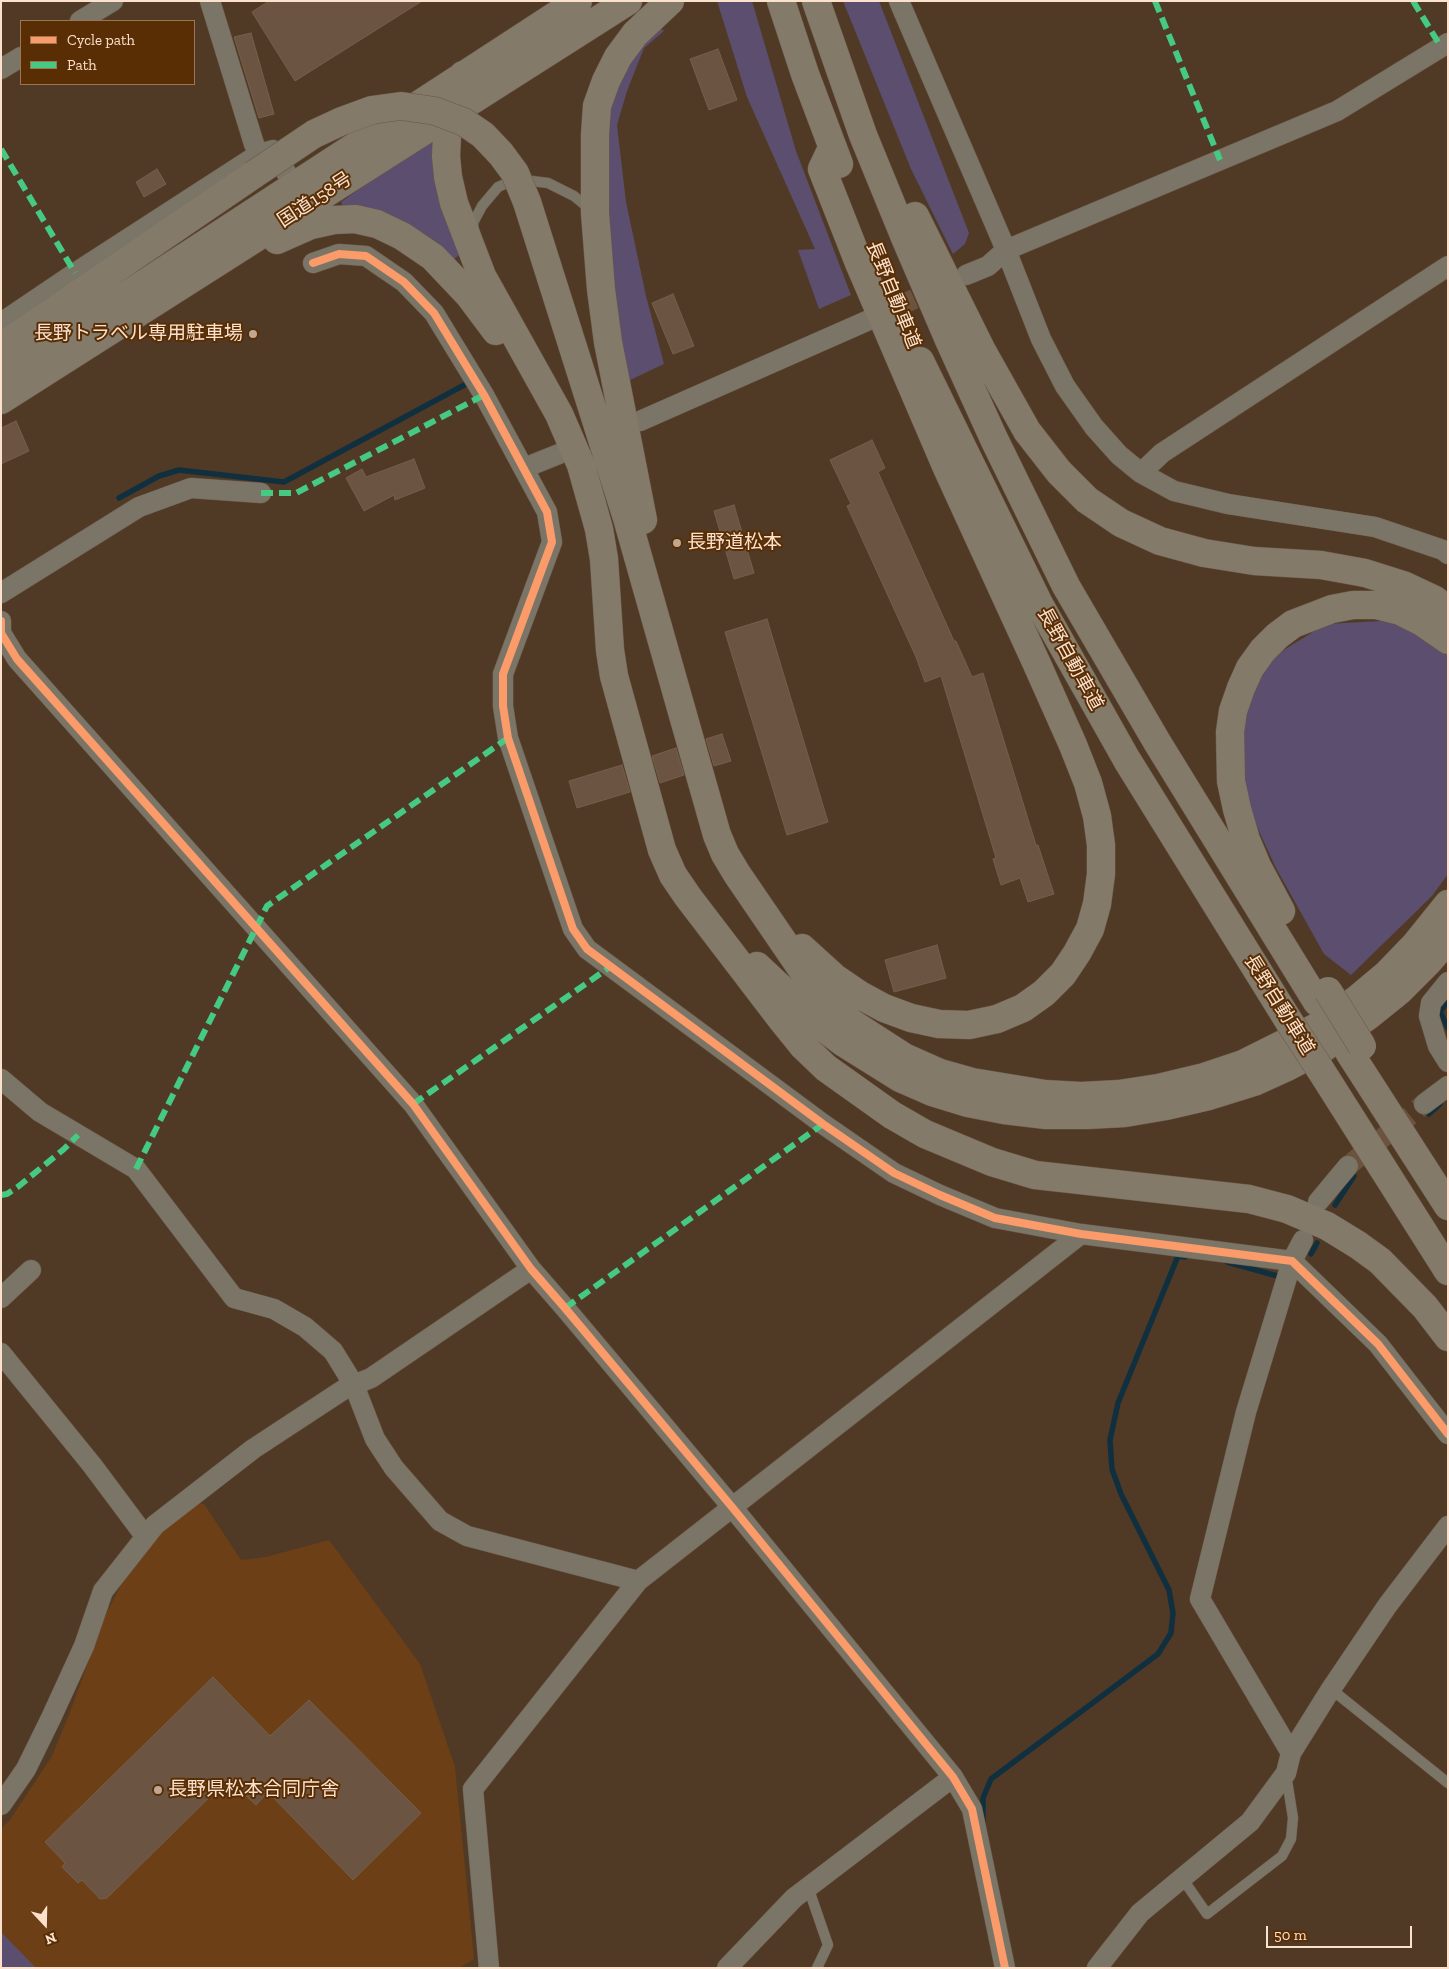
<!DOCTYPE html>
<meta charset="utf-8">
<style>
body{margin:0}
#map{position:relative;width:1449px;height:1969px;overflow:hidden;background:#513a25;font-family:"Zilla Slab",serif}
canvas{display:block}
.frame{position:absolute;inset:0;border:2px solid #fce1cd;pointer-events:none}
.legend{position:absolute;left:20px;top:20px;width:175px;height:65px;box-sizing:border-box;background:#592e04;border:1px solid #9a7654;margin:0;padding:6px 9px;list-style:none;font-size:15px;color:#fce1cd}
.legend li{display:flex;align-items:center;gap:10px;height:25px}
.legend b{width:25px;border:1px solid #9a7654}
.north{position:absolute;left:20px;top:1899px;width:50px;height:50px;-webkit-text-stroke:4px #592e04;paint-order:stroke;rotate:159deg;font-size:14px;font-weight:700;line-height:20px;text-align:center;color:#fce1cd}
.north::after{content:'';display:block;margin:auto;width:18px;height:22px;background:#fce1cd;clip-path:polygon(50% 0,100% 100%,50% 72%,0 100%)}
.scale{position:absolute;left:1266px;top:1926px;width:146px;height:22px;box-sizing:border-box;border:2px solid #fce1cd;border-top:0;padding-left:6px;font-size:15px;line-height:18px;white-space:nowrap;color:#fce1cd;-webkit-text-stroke:4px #592e04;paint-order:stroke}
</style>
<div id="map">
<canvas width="1449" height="1969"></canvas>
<div class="frame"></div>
<ul class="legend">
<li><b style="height:6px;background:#fa9b69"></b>Cycle path</li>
<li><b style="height:6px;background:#46c982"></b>Path</li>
</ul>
<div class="north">N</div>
<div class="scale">50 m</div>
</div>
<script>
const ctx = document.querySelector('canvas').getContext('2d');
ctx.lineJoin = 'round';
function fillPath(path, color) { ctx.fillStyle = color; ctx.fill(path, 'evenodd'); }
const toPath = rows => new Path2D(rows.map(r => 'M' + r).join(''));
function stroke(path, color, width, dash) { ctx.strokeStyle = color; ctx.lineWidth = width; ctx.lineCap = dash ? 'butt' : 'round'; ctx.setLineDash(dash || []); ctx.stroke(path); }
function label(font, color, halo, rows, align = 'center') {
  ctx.font = font + ' "Zilla Slab","Noto Sans JP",serif'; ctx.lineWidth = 4; ctx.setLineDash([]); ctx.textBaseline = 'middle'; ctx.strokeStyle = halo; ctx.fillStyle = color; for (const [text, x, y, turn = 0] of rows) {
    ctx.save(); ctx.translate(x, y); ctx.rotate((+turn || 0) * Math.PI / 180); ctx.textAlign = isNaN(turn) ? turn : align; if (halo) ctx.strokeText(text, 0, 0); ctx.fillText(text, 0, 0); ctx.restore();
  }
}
fillPath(toPath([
 [197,1503,204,1504,241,1560,266,1557,329,1540,420,1664,455,1767,474,1959,459,1968,1,1968,1,1829,10,1820,52,1756,70,1712,105,1616,120,1587,133,1565,158,1535]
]), '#6d3f16');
fillPath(toPath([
 [717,1,752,1,796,151,851,295,819,309,798,250,815,249,747,97],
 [843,1,879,1,969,233,965,244,953,254,911,169],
 [659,27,664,31,644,48,627,91,617,125,626,202,646,296,664,364,628,381,616,330,607,243,609,107,630,57],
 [436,135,462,253,449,263,344,208,341,202],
 [1381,621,1411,625,1448,655,1448,874,1432,896,1351,975,1324,954,1276,868,1252,816,1244,774,1240,728,1252,685,1274,656,1326,624],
 [1,1932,36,1968,1,1968]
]), '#5b4e6e');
stroke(toPath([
 [119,498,159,476,179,470,284,482,468,383],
 [1448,1001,1440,1012,1448,1028],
 [1429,1114,1440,1104],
 [1335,1205,1354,1176],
 [1311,1254,1317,1243],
 [1227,1262,1281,1277],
 [983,1820,983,1798,991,1779,1158,1654,1171,1633,1173,1613,1169,1590,1121,1494,1112,1469,1110,1440,1118,1403,1178,1256,1185,1257]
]), '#103040', 5.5);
const building = toPath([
 [269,1,422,1,295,81,252,12,269,1],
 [251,33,274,114,259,118,234,37,251,33],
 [718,49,737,100,709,110,690,59,718,49],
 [157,169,166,184,144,197,136,182,157,169],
 [673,294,694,346,673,354,652,303,673,294],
 [16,421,29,451,1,464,1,428,16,421],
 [872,440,885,468,878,472,954,641,956,641,972,677,983,673,1036,845,1038,845,1054,894,1028,902,1020,878,1001,885,993,859,996,858,941,676,925,682,916,657,847,506,851,504,830,460,872,440],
 [414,459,425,488,395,500,394,495,364,511,346,478,362,469,366,477,414,459],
 [734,505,754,573,734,579,714,511,734,505],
 [767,619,828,822,787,835,725,632,767,619],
 [722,734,731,761,714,766,706,739,722,734],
 [676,748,684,775,660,783,652,756,676,748],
 [622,765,630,792,577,808,569,781,622,765],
 [937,945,946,978,894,992,885,960,937,945],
 [213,1677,270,1736,309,1700,421,1813,353,1880,268,1792,256,1805,228,1779,107,1898,100,1899,82,1880,78,1883,62,1867,65,1863,45,1842,213,1677]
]);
fillPath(building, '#6b5441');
stroke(building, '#755f4c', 1);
stroke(toPath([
 [869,320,940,287],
 [1348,1166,1424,1104]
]), '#6b533e', 20, [20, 10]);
const lane = toPath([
 [474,231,473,223,482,206,498,187,516,179,548,183,574,196,591,210],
 [1331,1689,1448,1783],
 [1182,1878,1207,1914,1282,1856,1291,1839,1293,1818,1286,1774],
 [808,1887,828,1945,817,1968]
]);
const street = toPath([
 [210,1,254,144,259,154],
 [899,1,1006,250,1041,339,1065,386,1094,427,1119,455,1141,473,1174,491,1228,504,1375,527,1443,550,1448,554],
 [80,21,113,1],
 [1,69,21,57],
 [313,263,339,254,366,256,404,282,434,313,484,395,547,512,552,542,503,674,503,706,508,738,573,929,587,949,823,1124,894,1173,940,1195,995,1218,1081,1234,1292,1261,1378,1344,1448,1434],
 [966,275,988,266,1006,250,1337,111,1448,43],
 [1,323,75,273,259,154,273,150,294,186],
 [640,421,869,320],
 [524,468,559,454],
 [1141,473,1162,453,1448,266],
 [1,593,139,507,191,488,261,493],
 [1,621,1,633,17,659,413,1104,531,1269,565,1308,732,1507,953,1777,972,1809,1005,1968],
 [1448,982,1431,1003,1429,1016,1438,1046,1448,1062],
 [1,1079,40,1112,136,1169,234,1298,274,1309,305,1327,333,1351,354,1385,375,1439,394,1468,440,1521,467,1536,638,1581],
 [1424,1104,1448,1086],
 [1318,1202,1348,1166],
 [1,1298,31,1270],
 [1,1353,92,1465,145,1536],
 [1291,1753,1200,1599,1246,1412,1292,1261,1303,1240],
 [1,1805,26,1769,51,1718,84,1646,103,1591,155,1525,253,1449,346,1388,371,1378,531,1269],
 [489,1968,473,1789,638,1581,1081,1234],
 [727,1968,794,1898,953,1777],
 [1097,1968,1140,1913,1250,1822,1286,1773,1291,1753,1331,1689,1387,1606,1448,1526]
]);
const highway = toPath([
 [781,1,805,74,839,164],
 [816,1,863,135,906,240,949,340,994,439,1066,586,1157,742,1317,1002],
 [463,75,450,113,447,136,446,156,448,177,454,203,482,276,559,414,581,465,599,529,604,559,610,650,614,676,662,850,673,875,688,897,782,1020,803,1046,826,1068,892,1115,925,1134,992,1162,1035,1175,1249,1199,1287,1209,1327,1226,1358,1245,1380,1261,1425,1307,1448,1337],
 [527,202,627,518,717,835,725,854,737,874,810,981,830,1004,853,1024,904,1057,940,1073,972,1082,1045,1094,1081,1096,1119,1094,1158,1088,1204,1077,1243,1064,1315,1028,1356,1000,1387,974,1415,945,1448,904],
 [915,216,981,349,1027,431,1059,472,1087,500,1121,523,1160,541,1204,553,1254,561,1321,565,1365,573,1403,585,1435,600,1448,610],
 [277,240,311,225,334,220,355,219,377,224,402,236,433,257,469,295,496,331],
 [1,347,253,175],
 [920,361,1038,602,1127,760,1290,1023],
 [1,377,578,1],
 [1,400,628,1],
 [643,520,608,342,601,289,595,213,595,135,597,106,606,81,618,57,635,34,670,1],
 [1281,911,1257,866,1246,840,1237,809,1231,781,1230,732,1233,711,1241,688,1250,668,1263,650,1277,636,1293,624,1332,609,1353,605,1376,605,1400,611,1422,622,1448,640],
 [802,948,835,978,860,995,884,1008,911,1018,939,1024,969,1025,997,1019,1023,1008,1044,993,1063,974,1077,953,1090,929,1097,904,1101,874,1101,845,1097,816,1088,783,1073,745,1036,662,947,468,859,263,822,169,832,148],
 [757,966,819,1024,844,1043,900,1078,932,1092,968,1103,1004,1110,1046,1115,1088,1115,1125,1113,1166,1106,1209,1096,1254,1082,1287,1067,1325,1047,1368,1016,1399,991,1428,962,1448,939],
 [1349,1052,1448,1206],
 [1320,1069,1448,1271]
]);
stroke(lane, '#6c5847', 11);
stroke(street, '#6c5847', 21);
stroke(highway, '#6c5847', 29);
stroke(lane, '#7a7567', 10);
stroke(street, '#7a7567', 20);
stroke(highway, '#837a69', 28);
const highwayBridge = toPath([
 [253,175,314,134,342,121,372,110,401,106,435,111,464,122,483,135,501,154,515,173,527,202],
 [1328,991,1362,1046],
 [1290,1023,1320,1069]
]);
stroke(highwayBridge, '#6c5847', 29, []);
stroke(highwayBridge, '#837a69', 28);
stroke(toPath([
 [1155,1,1220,160],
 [1413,1,1441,47],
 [1,149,75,273],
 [261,493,296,493,484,395],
 [413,1104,610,967],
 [136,1169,267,906,508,738],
 [1,1195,7,1194,19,1186,64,1149,78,1135],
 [565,1308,823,1124]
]), '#46c982', 6, [12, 6]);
stroke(toPath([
 [313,263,339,254,366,256,404,282,434,313,484,395,547,512,552,542,503,674,503,706,508,738,573,929,587,949,823,1124,894,1173,940,1195,995,1218,1081,1234,1292,1261,1378,1344,1448,1434],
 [1,621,1,633,17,659,413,1104,531,1269,565,1308,732,1507,953,1777,972,1809,1005,1968]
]), '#fa9b69', 8);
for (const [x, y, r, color] of [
 [253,334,5,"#c0a792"],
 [677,543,5,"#c0a792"],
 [158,1790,5,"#c0a792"]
]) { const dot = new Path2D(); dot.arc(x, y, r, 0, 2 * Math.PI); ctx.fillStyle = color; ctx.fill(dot); stroke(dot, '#592e04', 2); }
label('19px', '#fce1cd', '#592e04', [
 ["国道158号",315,200,-33],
 ["長野自動車道",893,295,68],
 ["長野自動車道",1070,659,61],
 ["長野自動車道",1279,1005,58]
]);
label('19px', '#fce1cd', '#592e04', [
 ["長野トラベル専用駐車場",243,334,"right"],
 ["長野道松本",687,543],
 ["長野県松本合同庁舎",168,1790]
], 'left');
</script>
